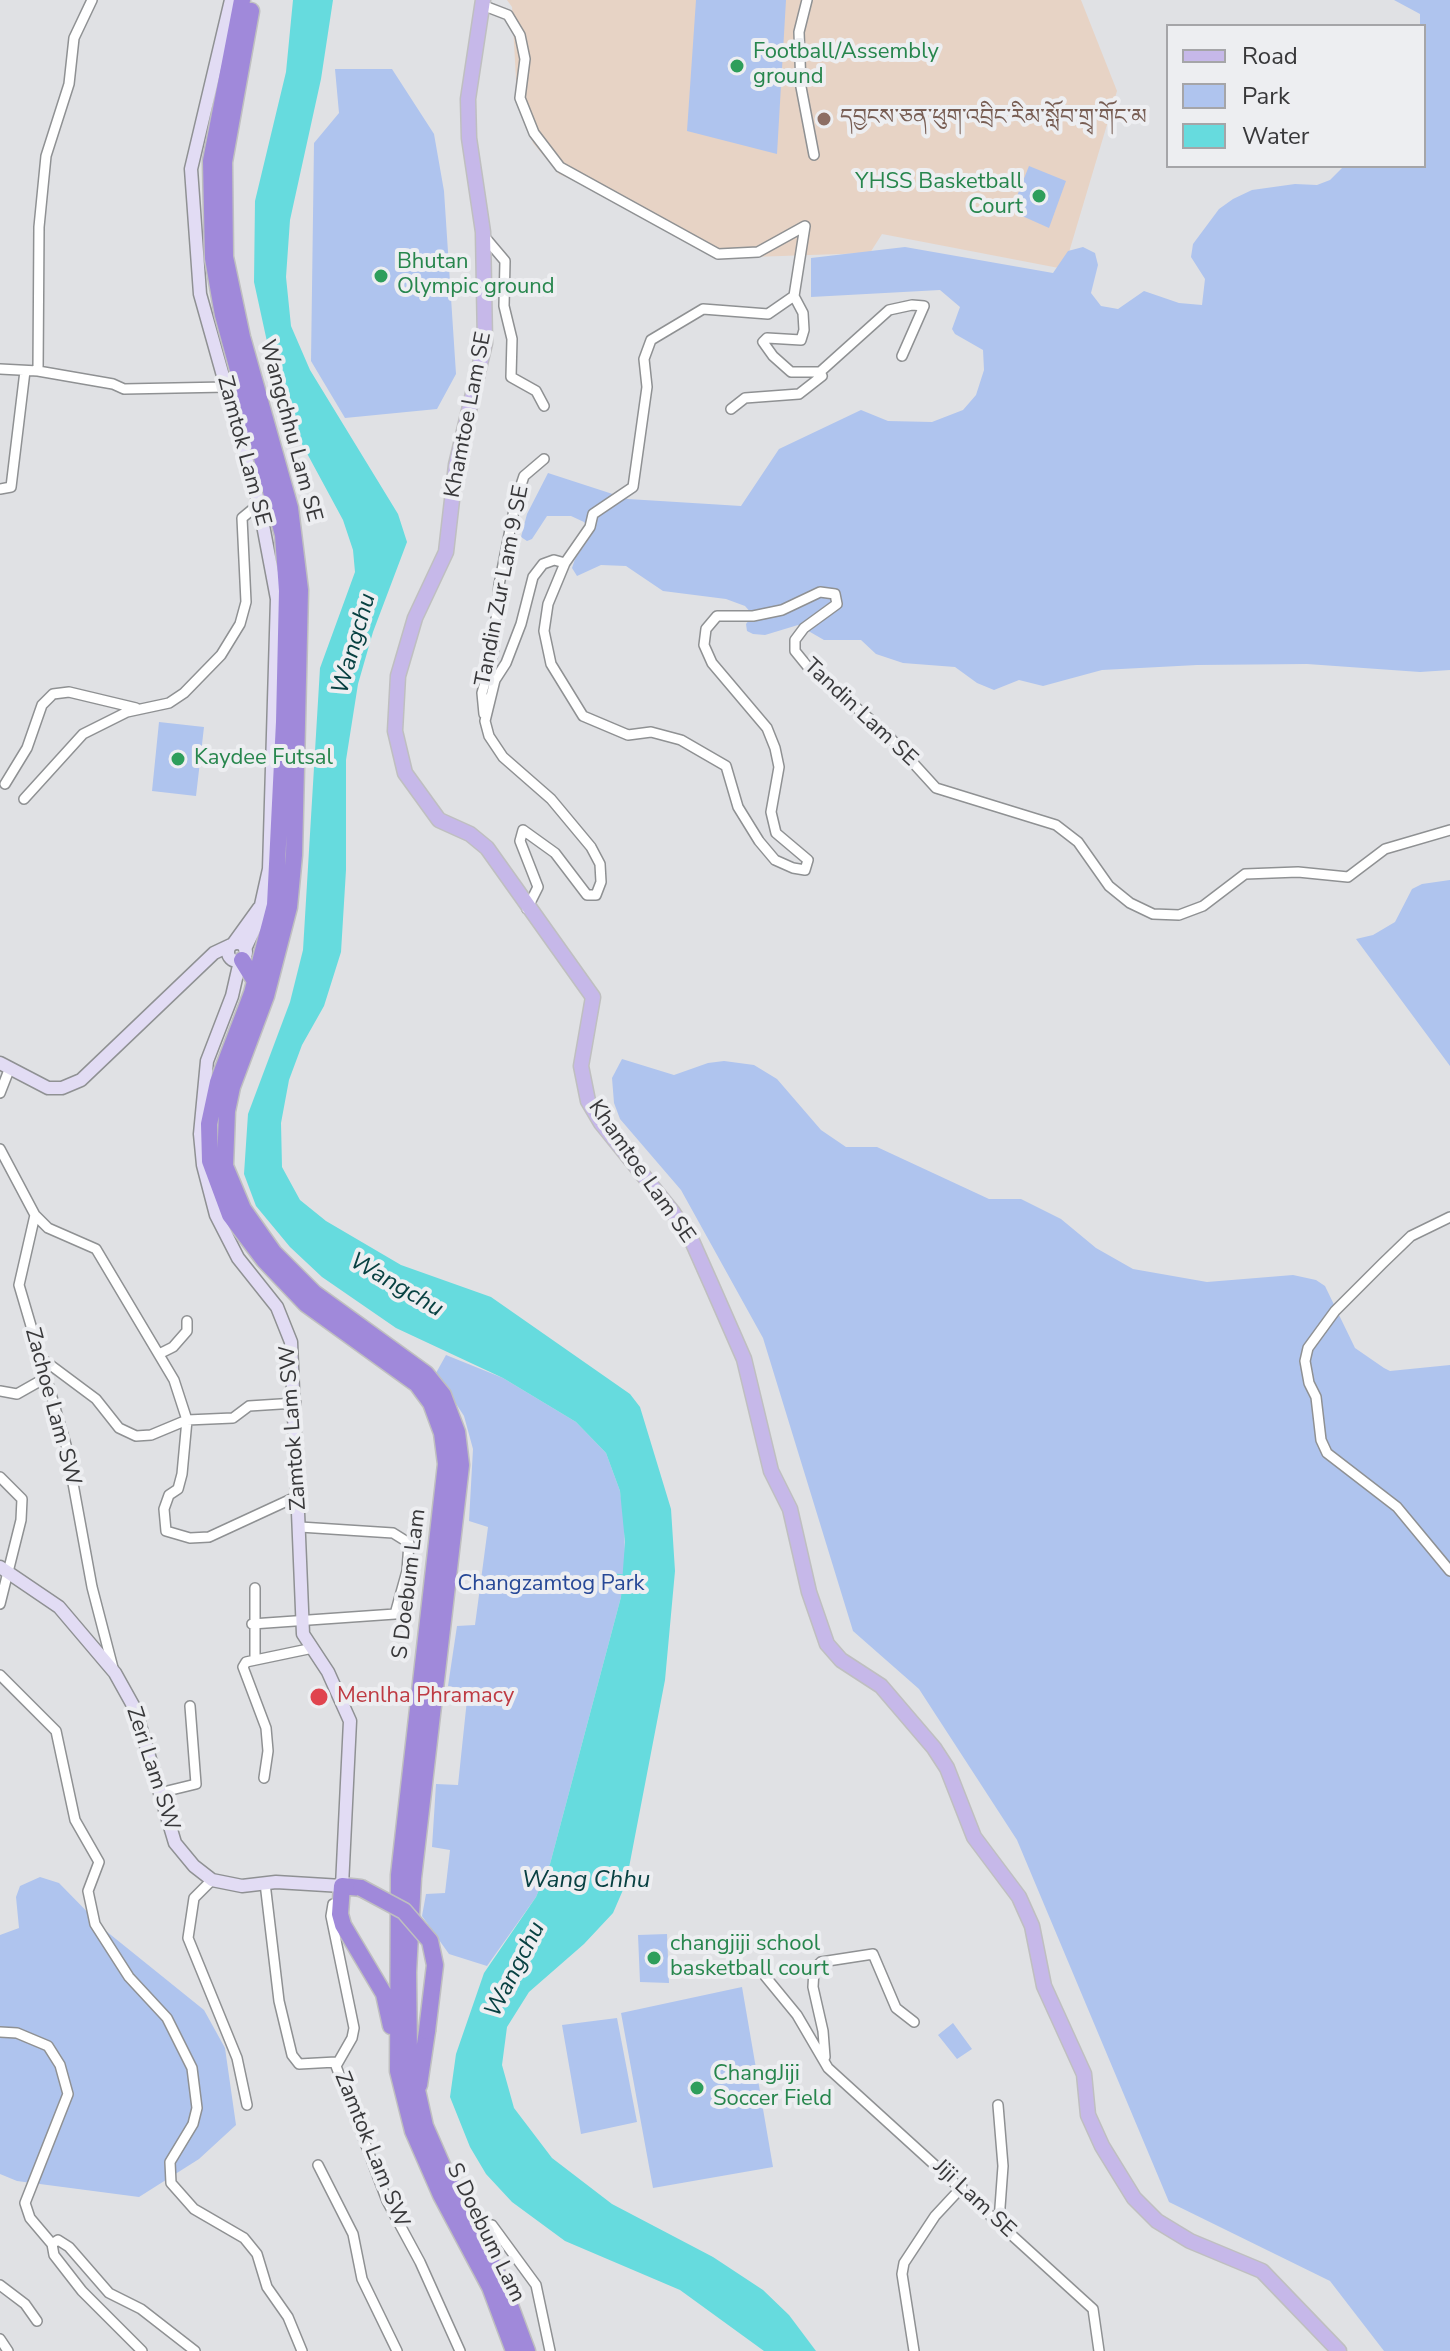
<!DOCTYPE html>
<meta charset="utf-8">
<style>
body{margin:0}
#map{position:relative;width:1450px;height:2351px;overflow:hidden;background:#e0e1e4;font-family:"Nunito Sans",sans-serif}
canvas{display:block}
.legend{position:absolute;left:1166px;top:24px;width:260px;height:144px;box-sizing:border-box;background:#edeef1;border:2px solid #a5a5a8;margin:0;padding:10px 14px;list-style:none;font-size:24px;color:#38383a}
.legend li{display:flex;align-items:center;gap:16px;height:40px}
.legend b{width:40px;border:2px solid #a5a5a8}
</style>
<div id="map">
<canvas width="1450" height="2351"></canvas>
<ul class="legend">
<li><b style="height:10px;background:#c6b8e9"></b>Road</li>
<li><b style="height:22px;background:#afc4ee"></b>Park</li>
<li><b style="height:22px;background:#66dbde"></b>Water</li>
</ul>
</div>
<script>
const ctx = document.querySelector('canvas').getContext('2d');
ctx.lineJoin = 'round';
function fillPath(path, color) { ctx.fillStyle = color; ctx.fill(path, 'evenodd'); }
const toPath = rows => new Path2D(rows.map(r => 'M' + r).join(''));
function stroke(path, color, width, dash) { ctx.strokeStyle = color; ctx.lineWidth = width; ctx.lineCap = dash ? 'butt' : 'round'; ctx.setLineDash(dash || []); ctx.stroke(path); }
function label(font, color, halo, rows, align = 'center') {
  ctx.font = font + ' "Nunito Sans","Noto Serif Tibetan",sans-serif'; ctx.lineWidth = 8; ctx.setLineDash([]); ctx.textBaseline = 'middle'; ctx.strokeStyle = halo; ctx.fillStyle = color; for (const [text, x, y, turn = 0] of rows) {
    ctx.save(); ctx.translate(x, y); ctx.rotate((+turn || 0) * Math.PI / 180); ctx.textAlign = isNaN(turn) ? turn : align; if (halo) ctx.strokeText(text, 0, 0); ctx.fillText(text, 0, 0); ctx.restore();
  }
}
fillPath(toPath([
 [507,0,1081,0,1117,91,1064,269,882,234,870,253,722,258,636,208,559,174,533,143,517,97,512,7]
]), '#e7d3c5');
fillPath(toPath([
 [696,0,786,0,777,154,687,131],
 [1394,0,1450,0,1450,670,1420,672,1307,664,1197,665,1102,670,1043,686,1019,680,994,690,977,683,955,667,903,663,876,654,861,640,824,640,798,625,765,635,753,634,747,631,746,624,753,615,745,606,726,599,663,591,626,566,601,565,577,576,572,568,575,559,592,534,584,522,571,516,547,516,532,539,527,541,521,537,527,514,548,473,628,499,741,506,779,449,861,410,888,421,932,422,963,410,976,395,984,370,983,350,955,334,952,329,960,307,940,290,811,297,811,258,905,247,1053,273,1068,251,1083,247,1095,253,1098,265,1091,293,1101,306,1118,309,1144,291,1179,303,1202,305,1205,279,1191,257,1193,244,1219,209,1233,199,1252,190,1295,184,1317,185,1330,180,1344,166,1424,166,1424,26,1420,26,1420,14],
 [335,69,392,69,434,134,444,191,456,374,437,409,345,418,311,361,314,143,339,113],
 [1029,166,1066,181,1049,228,1011,211],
 [159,722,204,727,196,796,152,791],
 [1450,880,1450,1066,1356,939,1373,935,1395,922,1412,889,1422,884],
 [622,1059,674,1075,708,1063,724,1061,754,1065,777,1079,821,1130,846,1147,877,1147,989,1199,1021,1199,1061,1219,1096,1248,1133,1269,1207,1282,1293,1275,1316,1280,1325,1286,1355,1348,1384,1368,1390,1371,1450,1365,1450,2351,1384,2351,1330,2281,1169,2202,1017,1840,919,1689,853,1631,763,1338,681,1190,620,1119,614,1103,612,1078],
 [446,1355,503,1378,576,1422,606,1453,620,1491,624,1518,625,1559,621,1597,550,1864,536,1897,487,1966,449,1954,422,1916,426,1894,445,1893,450,1850,432,1847,436,1784,458,1785,468,1690,448,1686,457,1626,475,1625,488,1527,469,1521,473,1449,464,1416,436,1373],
 [40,1877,59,1883,106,1931,204,2010,225,2048,236,2125,199,2159,139,2197,17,2181,0,2174,0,1935,19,1928,16,1897,20,1886],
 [667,1934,669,1983,640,1982,638,1935],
 [742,1987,773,2167,653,2188,621,2013],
 [617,2018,637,2122,581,2134,562,2025],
 [953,2023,972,2049,957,2059,938,2035]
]), '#afc4ee');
fillPath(toPath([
 [293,0,333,0,321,79,290,220,286,277,291,326,310,370,398,514,407,542,373,632,358,684,346,760,346,870,341,952,324,1006,302,1045,289,1080,281,1123,282,1167,300,1200,326,1221,401,1265,491,1297,630,1394,640,1407,671,1509,675,1571,665,1680,626,1883,613,1913,584,1944,529,1992,507,2027,502,2065,514,2108,552,2158,612,2204,713,2257,763,2290,789,2315,816,2351,764,2351,680,2290,565,2241,512,2202,486,2174,470,2147,450,2097,456,2054,484,1973,536,1897,550,1864,621,1597,625,1542,620,1491,606,1453,576,1422,503,1378,396,1328,322,1277,290,1247,256,1206,244,1174,248,1114,290,1002,303,950,320,668,355,572,353,550,343,520,296,433,276,383,254,282,255,201,286,72]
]), '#66dbde');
stroke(toPath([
 [604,1574,624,1576]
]), '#66dbde', 3);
const street = toPath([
 [807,0,799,32,801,87,814,155],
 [482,5,508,15,520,35,525,59,520,98,534,133,560,167,718,254,758,252,805,226,794,296,803,313,804,330,801,340,767,338,763,342,773,356,791,372,820,372,822,376,799,394,745,398,731,409],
 [483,235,505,261,504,306,512,339,511,377,536,391,544,406],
 [0,369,38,371,113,384,124,389,226,387],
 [38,371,39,227,46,156,69,84,74,38,92,0],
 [820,372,889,310,912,305,924,306,902,356],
 [0,489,11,487,25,371],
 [565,563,590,527,593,514,633,487,647,387,644,359,651,340,703,309,768,314,794,296],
 [484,714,482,693,493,654,499,585,516,500,524,476,544,459],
 [5,784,27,748,42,705,53,694,69,692,136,708],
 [24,799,83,734,127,712,169,703,184,693,221,655,240,624,246,602,242,518,259,504],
 [527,909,538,887,520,841,523,830,555,853,587,895,596,895,601,882,600,864,591,847,551,799,503,757,489,736,485,721,495,680,506,663,521,624,533,577,543,564,554,560,565,563,548,604,544,631,551,664,583,716,628,735,651,732,681,740,726,766,738,807,759,841,775,860,793,868,805,870,808,860,776,833,771,812,779,767,775,748,767,728,712,663,704,645,706,629,717,616,753,616,782,610,820,592,835,594,837,604,804,628,795,640,795,651,808,667,884,731,936,788,1056,825,1078,842,1109,886,1130,903,1153,914,1179,915,1203,906,1245,874,1298,872,1348,877,1385,849,1450,830],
 [0,1093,9,1070],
 [0,1149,35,1215,19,1285,66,1445,92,1587,113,1668],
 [35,1215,48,1228,96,1249,174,1380,187,1420,182,1474,178,1489,169,1495,164,1509,166,1531,190,1538,209,1537,300,1495],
 [1450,1217,1411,1236,1383,1263,1335,1311,1308,1348,1305,1361,1309,1383,1316,1397,1321,1440,1327,1453,1397,1507,1450,1571],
 [159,1354,173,1347,187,1331,187,1321],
 [41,1358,96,1399,119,1428,136,1436,151,1435,187,1420,233,1418,249,1406,296,1403],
 [0,1391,17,1394,47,1377],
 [0,1477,22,1499,21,1520,0,1604],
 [252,1624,395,1614,407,1571,409,1543,393,1533,300,1527],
 [255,1660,255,1588],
 [0,1675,56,1731,75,1820,99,1862,88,1891,95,1924,129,1977,167,2018,192,2068,197,2108,193,2124,170,2162,171,2183,194,2209,244,2238,257,2254,267,2287,288,2317,302,2351],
 [264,1778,268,1751,266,1728,243,1667,246,1662,313,1648],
 [159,1793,196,1784,190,1706],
 [212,1880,194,1898,188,1938,237,2058,247,2105],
 [265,1883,279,2001,292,2055,299,2064,336,2062],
 [340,1902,333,1904,331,1916,354,2028,352,2038,336,2066,387,2201,420,2262,460,2351],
 [765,1976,797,2015,828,2068,1093,2309,1099,2351],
 [0,2032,17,2033,48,2046,60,2065,68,2094,25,2203,30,2218,52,2244,54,2255,82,2291,142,2351],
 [825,2057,823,2031,813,1987,814,1969,821,1962,873,1954,896,2008,914,2022],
 [998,2105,1003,2166,999,2221],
 [318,2165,353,2234,362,2279,397,2351],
 [469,2219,492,2225,536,2285,550,2351],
 [52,2244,58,2240,69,2247,109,2293,141,2309,195,2351],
 [0,2285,25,2304,37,2321],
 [0,2339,8,2351],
 [914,2351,902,2274,904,2263,935,2216,962,2187]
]);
const secondary = toPath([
 [231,0,191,169,200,294,259,504,277,599,269,869,257,923,245,949],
 '228 952a9 9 0 1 1 18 0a9 9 0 1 1-18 0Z',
 [233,944,259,908],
 [0,1063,48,1088,62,1088,81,1080,214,953,231,945],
 [0,1567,59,1607,115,1673,135,1709,175,1843,194,1866,212,1880,242,1886,276,1882,342,1886,350,1721,328,1672,303,1634,291,1342,277,1307,238,1258,216,1215,203,1165,200,1134,207,1061,232,996,240,961]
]);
const primary = toPath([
 [483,0,468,99,469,138,483,232,485,343,456,465,446,552,415,618,398,676,395,731,405,773,439,820,470,834,487,848,593,997,581,1066,588,1101,601,1123,672,1211,692,1241,712,1286,744,1359,771,1471,790,1509,809,1592,827,1644,841,1660,881,1686,934,1748,947,1768,974,1837,1019,1897,1032,1926,1044,1986,1084,2074,1088,2115,1102,2146,1134,2198,1157,2221,1190,2241,1262,2271,1339,2351]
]);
const highway = toPath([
 [242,0,211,161,213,258,223,315,283,535,287,591,284,722,275,905,252,993,218,1082,209,1124,210,1161,230,1215,264,1260,306,1304,417,1384,431,1403,442,1433,446,1464,399,1875,398,2071,413,2131,441,2195,490,2287,514,2351],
 [251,11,224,162,225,257,242,337,290,508,300,590,294,855,289,907,266,996,232,1087,227,1111,225,1166,243,1209,274,1253,314,1293,426,1374,443,1395,457,1432,461,1465,413,1878,408,1972,409,2054,425,2126,452,2188,501,2281,527,2351],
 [242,960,255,981],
 [361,1888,342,1886,340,1914,343,1925,384,1994,391,2026],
 [419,2085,427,2031]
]);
stroke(street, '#8f9193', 12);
stroke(secondary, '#8f9193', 15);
stroke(primary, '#bfbfc0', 17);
stroke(highway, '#bfbfc0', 19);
stroke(street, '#fff', 9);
stroke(secondary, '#e2dcf4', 12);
stroke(primary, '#c6b8e9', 14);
stroke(highway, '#a089da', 16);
const highwayBridge = toPath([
 [361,1888,404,1911,430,1941,435,1965,427,2031]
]);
stroke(highwayBridge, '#bfbfc0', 19, []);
stroke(highwayBridge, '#a089da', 16);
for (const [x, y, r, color] of [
 [737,66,8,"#2e9e5b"],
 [824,119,8,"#8d6e63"],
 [1039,196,8,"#2e9e5b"],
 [381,276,8,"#2e9e5b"],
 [178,759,8,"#2e9e5b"],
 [319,1697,10,"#e0444e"],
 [654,1958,8,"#2e9e5b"],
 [697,2088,8,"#2e9e5b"]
]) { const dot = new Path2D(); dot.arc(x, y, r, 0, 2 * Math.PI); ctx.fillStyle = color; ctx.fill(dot); stroke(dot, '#edeef1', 3); }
label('22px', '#27864d', '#edeef1', [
 ["Football/Assembly",753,53],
 ["ground",753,78],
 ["YHSS Basketball",1023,183,"right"],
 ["Court",1023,208,"right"],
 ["Bhutan",397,263],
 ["Olympic ground",397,288],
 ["Kaydee Futsal",194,759],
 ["changjiji school",670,1945],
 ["basketball court",670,1970],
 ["ChangJiji",713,2075],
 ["Soccer Field",713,2100]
], 'left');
label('22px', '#785e54', '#edeef1', [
 ["དབྱངས་ཅན་ཕུག་འབྲིང་རིམ་སློབ་གྲྭ་གོང་མ",840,119]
], 'left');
label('22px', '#38383a', '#edeef1', [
 ["Khamtoe Lam SE",469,415,-79],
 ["Wangchhu Lam SE",290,431,75],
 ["Zamtok Lam SE",243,451,75],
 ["Tandin Zur Lam 9 SE",503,586,-79],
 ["Tandin Lam SE",860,713,43],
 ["Khamtoe Lam SE",641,1172,55],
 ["Zachoe Lam SW",52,1407,75],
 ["Zamtok Lam SW",294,1428,-94],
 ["S Doebum Lam",410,1584,-83],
 ["Zeri Lam SW",152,1769,72],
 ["Zamtok Lam SW",371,2150,68],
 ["Jiji Lam SE",974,2199,43],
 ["S Doebum Lam",485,2233,64]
]);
label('22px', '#274897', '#edeef1', [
 ["Changzamtog Park",551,1585]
]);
label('22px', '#be3a42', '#edeef1', [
 ["Menlha Phramacy",337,1697]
], 'left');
label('italic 24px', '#084142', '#edeef1', [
 ["Wangchu",355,644,-74],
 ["Wangchu",396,1286,30],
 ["Wang Chhu",586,1881],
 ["Wangchu",516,1970,-63]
]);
</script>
